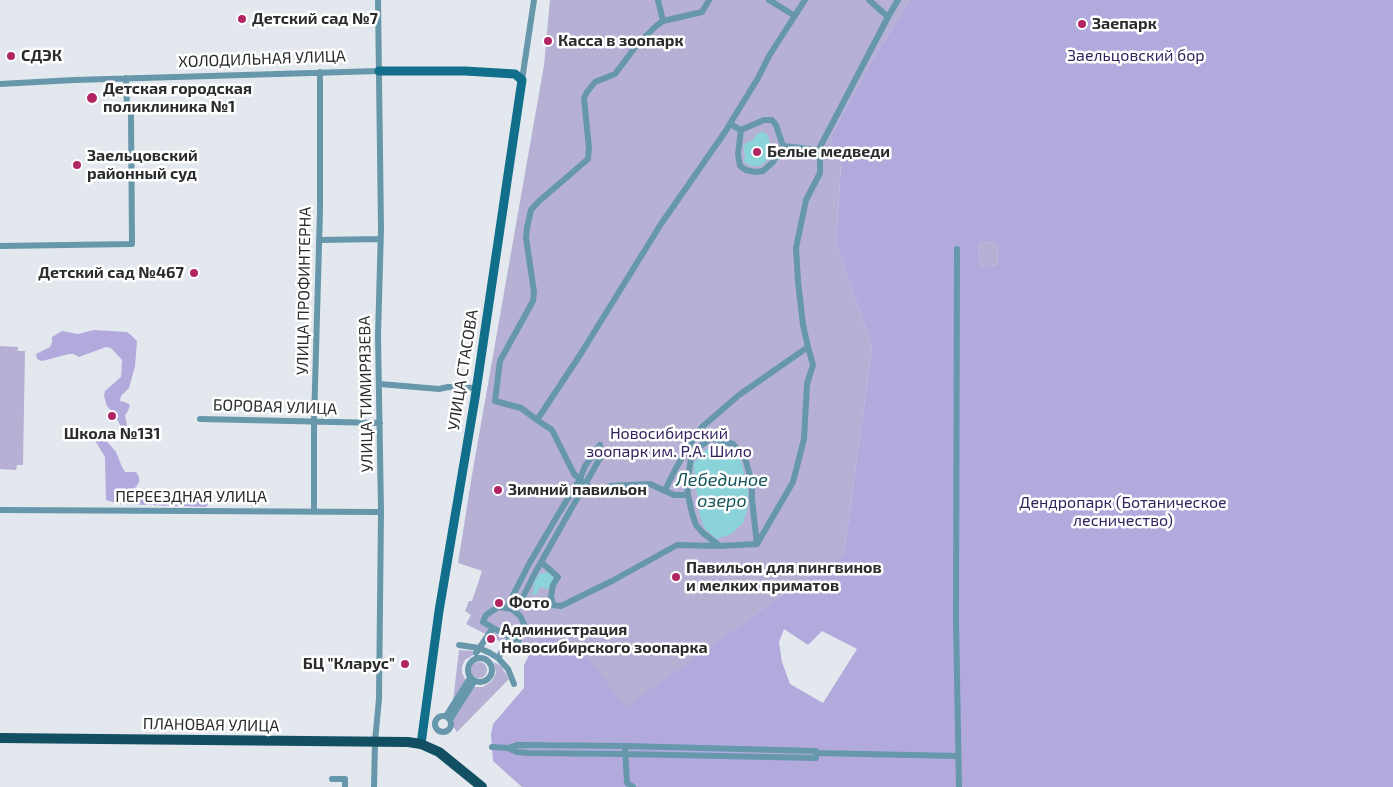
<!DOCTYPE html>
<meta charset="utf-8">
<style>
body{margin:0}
canvas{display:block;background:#e2e8ed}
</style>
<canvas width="1393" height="787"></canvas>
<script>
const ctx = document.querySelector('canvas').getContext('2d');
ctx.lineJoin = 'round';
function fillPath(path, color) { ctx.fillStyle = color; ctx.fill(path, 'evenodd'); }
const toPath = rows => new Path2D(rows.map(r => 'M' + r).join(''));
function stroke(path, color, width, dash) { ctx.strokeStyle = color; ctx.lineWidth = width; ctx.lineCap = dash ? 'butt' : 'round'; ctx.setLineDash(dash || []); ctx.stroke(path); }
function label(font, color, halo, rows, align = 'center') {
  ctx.font = font + ' "Exo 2",sans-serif'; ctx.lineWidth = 5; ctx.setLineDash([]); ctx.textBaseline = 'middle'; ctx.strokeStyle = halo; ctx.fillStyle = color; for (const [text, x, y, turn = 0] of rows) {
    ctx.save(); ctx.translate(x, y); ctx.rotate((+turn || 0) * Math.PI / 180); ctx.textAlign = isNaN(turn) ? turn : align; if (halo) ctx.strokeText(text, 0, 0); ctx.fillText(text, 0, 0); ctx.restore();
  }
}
fillPath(toPath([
 [550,0,910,0,872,60,830,137,841,163,836,242,872,347,844,554,789,590,626,708,540,634,528,656,466,624,471,615,465,611,469,601,472,601,482,571,458,563,472,475,544,65],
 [997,242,998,265,980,267,978,243],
 [0,346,18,347,18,351,25,351,23,465,17,465,16,470,0,469],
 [459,650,474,651,476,653,465,660,462,666,462,673,466,681,453,701],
 '471 670a8 8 0 1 1 16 0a8 8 0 1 1-16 0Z',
 [494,662,501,666,509,679,457,732,453,726,454,718,474,687,483,687,492,681,496,673]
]), '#b5b0d4');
fillPath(toPath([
 [910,0,1393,0,1393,787,522,787,493,761,491,734,493,724,524,688,524,665,540,634,579,646,626,707,789,590,844,554,872,347,836,242,841,164,830,137,872,60],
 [997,242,998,265,980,267,978,243],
 [784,629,808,645,822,631,857,649,823,703,790,684,782,662,779,642],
 [94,330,127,332,131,335,137,341,135,366,129,388,121,396,120,401,125,402,130,405,128,411,125,415,127,426,122,429,115,415,107,406,104,396,105,391,121,377,122,360,111,348,106,347,79,357,74,354,69,354,42,361,37,359,36,354,50,347,52,342,52,337,62,331,78,334],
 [102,436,116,452,122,467,125,472,136,472,139,477,139,482,136,487,131,490,129,495,151,495,183,489,194,490,200,497,209,503,206,507,119,504,106,500,105,457,94,439,97,437]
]), '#b2aadd');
fillPath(toPath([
 [763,132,768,135,771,149,766,156,766,162,759,166,751,166,744,162,745,155,743,146,747,142,752,141,758,133],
 [725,445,740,458,748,488,748,507,743,523,731,534,717,539,705,529,700,516,693,464,704,451,710,447],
 [550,571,554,579,550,588,546,589,542,587,539,588,538,592,535,595,531,595,533,592,534,582,539,574]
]), '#8ad3d8');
stroke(toPath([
 [658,0,663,21],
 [769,0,795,16],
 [888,17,898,0],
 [522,80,534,0],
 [0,84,74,80,379,71],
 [730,124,741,130,764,120,772,120,776,125,783,146,773,162,763,171,755,172,746,170,740,166,738,154,741,130],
 [783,146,820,150],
 [319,240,380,239],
 [0,246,132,244,131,113,127,106,126,78],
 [957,249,956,620,959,787],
 [380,384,439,389,448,387,476,388],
 [200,419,380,423],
 [537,420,521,408,495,401,500,361,533,301,534,292,526,238,527,228,531,210,538,202,588,159,589,148,584,98,587,92,595,82,615,74,636,46,656,26,663,21,702,12,709,0],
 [711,438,733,444,745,458,752,483,752,500,757,544,720,546,703,533,696,525,692,513,688,495,687,484,691,458,699,447,711,438],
 [665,490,676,468,695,436,702,427,739,395,808,347],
 [688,495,674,495,650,484,610,486,599,492,585,484,574,474,552,430,537,420,580,355,661,224,725,132,758,78,769,56,805,0],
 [0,510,381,512],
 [314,512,314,422,320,210,320,72],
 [757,544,793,482,804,439,807,384,813,365,808,347,803,325,798,281,796,248,806,200,820,173,820,147,888,17,869,0],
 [541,562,558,577,553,585,551,596,553,605,561,606,612,581,677,545,720,546],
 [499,607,512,609,520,616,524,624,523,631,518,642,483,622,486,615,492,611,499,607],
 [507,607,529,564,559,513,580,479,585,466,600,445],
 [516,611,536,571,604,451],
 [459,645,479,648,490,653,498,658,508,669,514,684],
 [476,653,493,628],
 '468 670a12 12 0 1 1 24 0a12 12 0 1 1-24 0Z',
 [498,658,510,638],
 [446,716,470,678],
 '435 724a8 8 0 1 1 16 0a8 8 0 1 1-16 0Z',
 [450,720,474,682],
 [625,746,816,751],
 [492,747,508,748,517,752,530,753,625,754,816,758],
 [508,748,517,745,625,746,627,783,633,787],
 [816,753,958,756],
 [332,779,345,779,345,787],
 [374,787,375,741,379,699,381,512,378,336,381,229,378,0]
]), '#6697aa', 6);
stroke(toPath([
 [379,71,465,71,515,74,522,80,475,398,439,611,421,744]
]), '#126f8b', 9);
stroke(toPath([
 [0,738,408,742,421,744,439,752,482,787]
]), '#124f63', 10);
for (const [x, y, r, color] of [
 [242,19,5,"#b02562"],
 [1082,24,5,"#b02562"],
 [548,41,5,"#b02562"],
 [11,56,5,"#b02562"],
 [92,98,6,"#b02562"],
 [757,152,5,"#b02562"],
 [77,165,5,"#b02562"],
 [194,273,5,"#b02562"],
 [112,416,5,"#b02562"],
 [498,490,5,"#b02562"],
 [676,577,5,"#b02562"],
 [499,603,5,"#b02562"],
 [491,639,5,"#b02562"],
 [405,664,5,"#b02562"]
]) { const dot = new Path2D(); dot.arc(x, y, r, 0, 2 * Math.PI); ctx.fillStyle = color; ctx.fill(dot); stroke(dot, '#fff', 2); }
label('bold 16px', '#2a2c2e', '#fff', [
 ["Детский сад №7",252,19],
 ["Заепарк",1092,24],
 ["Касса в зоопарк",558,41],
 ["СДЭК",21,56],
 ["Детская городская",103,89],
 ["поликлиника №1",103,107],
 ["Белые медведи",767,152],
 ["Заельцовский",87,156],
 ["районный суд",87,174],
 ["Детский сад №467",184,273,"right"],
 ["Школа №131",112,434,"center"],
 ["Зимний павильон",508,490],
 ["Павильон для пингвинов",686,568],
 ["и мелких приматов",686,586],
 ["Фото",509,603],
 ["Администрация",501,630],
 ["Новосибирского зоопарка",501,648],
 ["БЦ \"Кларус\"",395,664,"right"]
], 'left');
label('16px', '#33225f', '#fff', [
 ["Заельцовский бор",1136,56],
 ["Новосибирский",669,434],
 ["зоопарк им. Р.А. Шило",669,452],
 ["Дендропарк (Ботаническое",1123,503],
 ["лесничество)",1123,521]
]);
label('16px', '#2a2c2e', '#fff', [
 ["ХОЛОДИЛЬНАЯ УЛИЦА",262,59,-2],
 ["УЛИЦА ПРОФИНТЕРНА",304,291,-89],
 ["УЛИЦА СТАСОВА",463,370,-81],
 ["УЛИЦА ТИМИРЯЗЕВА",366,394,-91],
 ["БОРОВАЯ УЛИЦА",275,407,2],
 ["ПЕРЕЕЗДНАЯ УЛИЦА",191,497],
 ["ПЛАНОВАЯ УЛИЦА",211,725,1]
]);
label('italic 18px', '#155458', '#fff', [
 ["Лебединое",722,480],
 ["озеро",722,501]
]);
</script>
